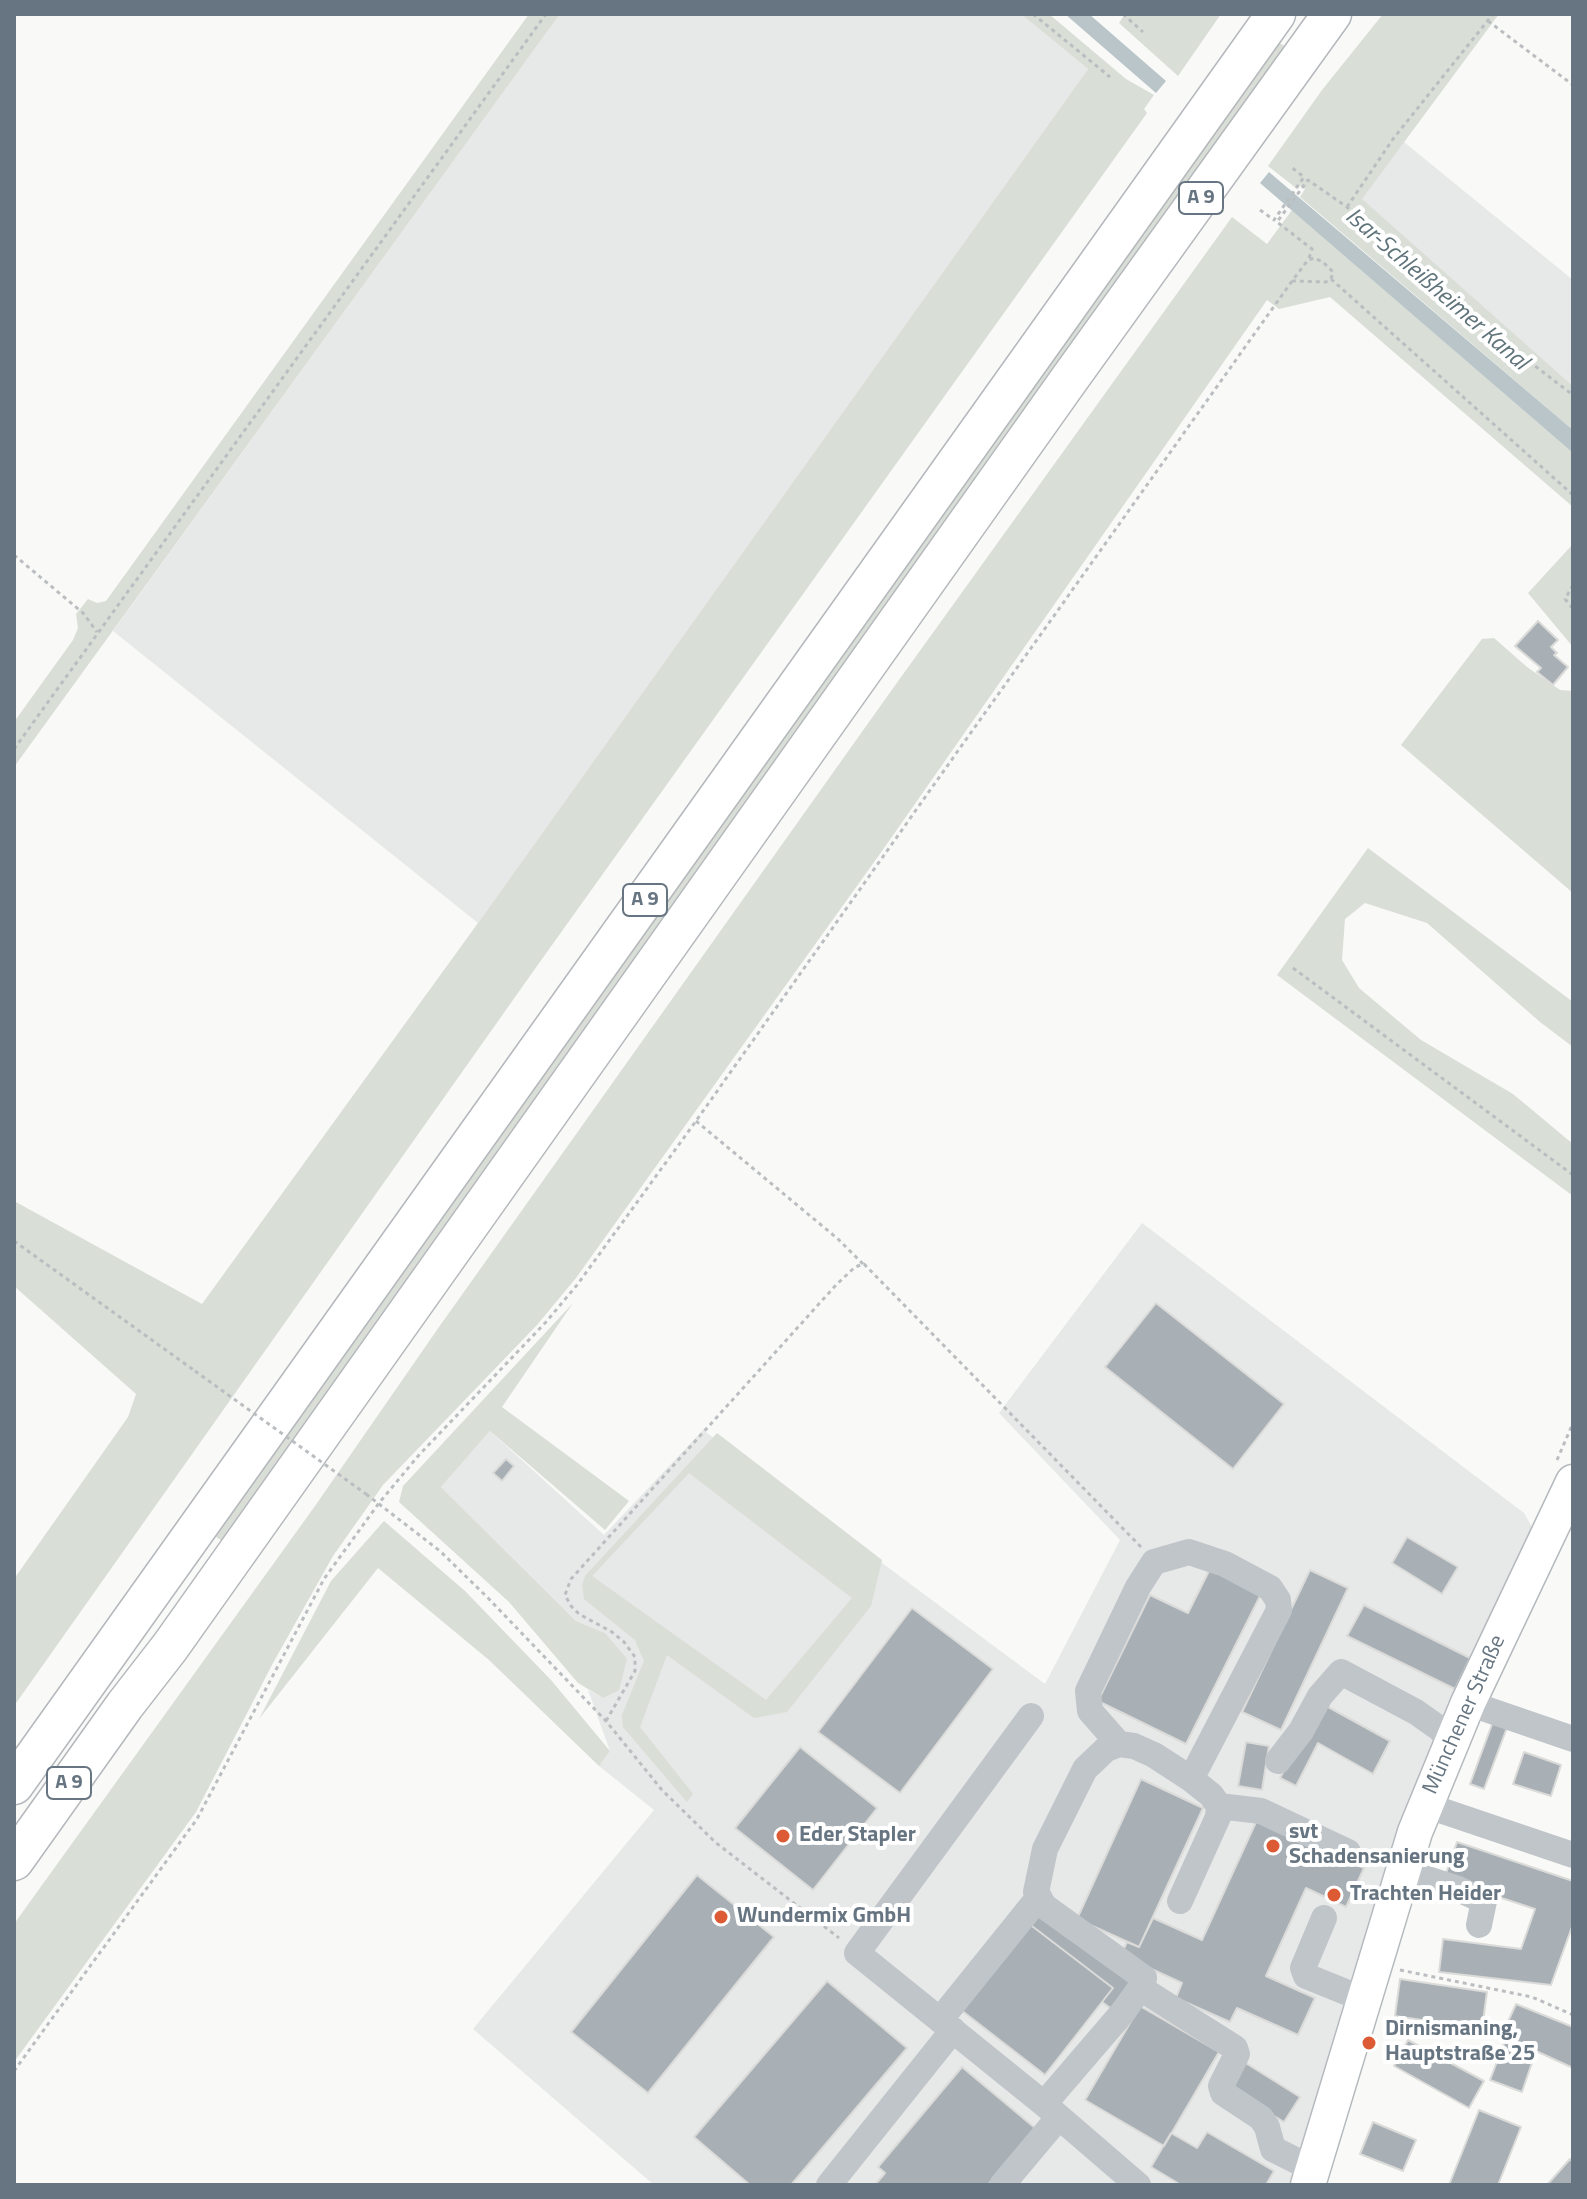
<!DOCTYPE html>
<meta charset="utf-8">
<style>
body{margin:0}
#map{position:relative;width:1587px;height:2199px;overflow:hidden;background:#f9f9f7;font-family:"Titillium Web",sans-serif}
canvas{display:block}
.frame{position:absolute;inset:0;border:16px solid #667581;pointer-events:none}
</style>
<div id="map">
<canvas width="1587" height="2199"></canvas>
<div class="frame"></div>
</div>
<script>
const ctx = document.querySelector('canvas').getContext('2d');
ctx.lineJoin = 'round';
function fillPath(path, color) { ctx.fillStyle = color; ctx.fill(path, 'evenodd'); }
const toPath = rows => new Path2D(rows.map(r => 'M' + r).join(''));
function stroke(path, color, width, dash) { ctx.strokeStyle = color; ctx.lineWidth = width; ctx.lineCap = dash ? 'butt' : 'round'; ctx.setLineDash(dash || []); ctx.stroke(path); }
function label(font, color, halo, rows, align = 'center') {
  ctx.font = font + ' "Titillium Web",sans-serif'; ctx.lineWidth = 8; ctx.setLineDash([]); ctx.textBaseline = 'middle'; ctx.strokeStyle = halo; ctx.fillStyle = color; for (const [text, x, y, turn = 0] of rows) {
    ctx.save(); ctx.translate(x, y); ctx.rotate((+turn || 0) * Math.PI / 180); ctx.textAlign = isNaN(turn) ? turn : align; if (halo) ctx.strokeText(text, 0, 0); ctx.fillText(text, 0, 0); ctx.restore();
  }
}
fillPath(toPath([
 [560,14,1021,14,1088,69,478,923,113,631],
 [1404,142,1573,280,1573,386,1361,199],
 [1142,1223,1524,1513,1549,1557,1485,1694,1295,2185,654,2185,473,2029,654,1810,599,1766,610,1751,588,1690,603,1698,605,1633,576,1621,441,1487,490,1431,604,1535,703,1430,1045,1684,1120,1540,999,1413]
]), '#e7e8e8');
fillPath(toPath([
 [529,14,560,14,14,767,14,722,73,640,78,628,76,614,88,599,97,603,106,601],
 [1021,14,1049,14,1126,79,1154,95,1144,109,1147,113,537,966,14,1706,14,1579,128,1417,136,1394,14,1286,14,1201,202,1304,478,923,1088,69],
 [1125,14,1221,14,1178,76,1119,23],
 [1383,14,1499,14,1362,199,1573,386,1573,430,1300,197,1305,189,1299,185,1296,188,1268,166,1322,90],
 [1277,41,1287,48,223,1542,211,1533],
 [1292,210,1573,453,1573,507,1330,297,1279,309,1267,300,882,851,576,1278,537,1325,383,1485,333,1556,273,1663,196,1812,14,2062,14,1924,315,1506,439,1327,891,691,1232,217,1267,244],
 [1573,544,1573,647,1528,593],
 [1494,638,1527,667,1560,690,1573,691,1573,893,1401,745,1482,639],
 [1368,848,1573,1002,1573,1047,1540,1022,1427,923,1365,903,1345,919,1342,960,1359,988,1421,1040,1513,1094,1573,1144,1573,1196,1277,975],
 [573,1303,502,1407,629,1501,605,1530,490,1431,441,1487,576,1621,605,1633,627,1659,619,1690,603,1698,578,1683,509,1602,399,1502,403,1486],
 [717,1433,882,1560,871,1606,787,1712,754,1718,667,1655,640,1727,693,1794,687,1802,623,1727,622,1715,644,1661,635,1640,584,1599,582,1585,585,1576],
 [689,1473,852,1598,766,1700,592,1576],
 [384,1521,465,1591,551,1680,610,1751,599,1766,489,1660,378,1568,259,1719,331,1581]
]), '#d9ded7');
fillPath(toPath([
 [1065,14,1089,14,1166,81,1156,93],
 [1269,172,1573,430,1573,453,1260,183]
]), '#b9c5c9');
const building = toPath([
 [1538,621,1558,640,1551,647,1557,653,1554,655,1568,667,1553,685,1537,672,1541,668,1515,646,1538,621],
 [1156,1303,1284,1404,1233,1469,1105,1367,1156,1303],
 [506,1459,514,1466,502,1481,493,1473,506,1459],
 [1407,1537,1458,1567,1442,1594,1392,1563,1407,1537],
 [1210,1569,1261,1594,1186,1744,1098,1701,1150,1595,1188,1613,1210,1569],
 [1310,1570,1348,1588,1281,1730,1242,1712,1310,1570],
 [1364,1605,1470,1658,1455,1689,1347,1636,1364,1605],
 [912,1608,993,1669,900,1793,818,1732,912,1608],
 [1321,1703,1390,1741,1373,1774,1318,1743,1296,1786,1280,1778,1321,1703],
 [1494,1719,1508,1725,1484,1789,1470,1784,1494,1719],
 [1246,1742,1269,1746,1262,1790,1238,1786,1246,1742],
 [800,1747,877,1808,813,1890,735,1828,800,1747],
 [1524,1752,1561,1765,1551,1796,1513,1784,1524,1752],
 [1141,1779,1203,1808,1139,1947,1077,1919,1141,1779],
 [1257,1820,1364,1868,1346,1907,1306,1888,1266,1976,1315,1998,1298,2035,1237,2008,1230,2022,1176,1998,1182,1983,1121,1955,1127,1942,1139,1947,1153,1918,1202,1940,1257,1820],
 [1457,1842,1573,1881,1573,1924,1551,1985,1439,1972,1443,1939,1521,1949,1535,1909,1444,1879,1457,1842],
 [697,1875,774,1937,648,2093,571,2032,697,1875],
 [1040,1908,1135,1981,1113,2010,1102,2002,1113,1988,1028,1923,1040,1908],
 [1028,1923,1113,1988,1045,2075,961,2010,1028,1923],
 [1400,1979,1487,1992,1482,2029,1395,2016,1400,1979],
 [827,1981,907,2048,791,2185,750,2185,694,2137,827,1981],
 [1516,2004,1573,2027,1573,2068,1536,2051,1522,2092,1490,2080,1506,2038,1502,2035,1516,2004],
 [1140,2006,1219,2052,1164,2146,1085,2100,1140,2006],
 [1408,2040,1484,2081,1469,2108,1394,2066,1408,2040],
 [1244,2062,1300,2097,1284,2122,1228,2088,1244,2062],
 [962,2067,1035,2128,988,2185,875,2185,885,2173,878,2167,962,2067],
 [1479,2110,1521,2127,1498,2185,1449,2185,1479,2110],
 [1373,2122,1416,2140,1403,2171,1360,2154,1373,2122],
 [1207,2132,1274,2171,1266,2185,1181,2185,1151,2167,1171,2133,1197,2148,1207,2132],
 [1570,2159,1573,2162,1573,2185,1547,2185,1570,2159]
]);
fillPath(building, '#a8b0b6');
stroke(building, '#dbdbd9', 2);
const major = toPath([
 [1308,2185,1415,1832,1468,1703,1573,1482]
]);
const highway = toPath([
 [14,1785,1276,14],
 [14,1861,125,1705,170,1647,1068,381,1332,14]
]);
stroke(major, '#b4b9bd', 37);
stroke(highway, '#b4b8bc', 41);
stroke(toPath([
 [1033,14,1110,77],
 [1123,14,1143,32],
 [1488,21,1573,85],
 [1347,207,1393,139,1493,14],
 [1260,210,1274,220,1304,177,1291,167],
 [1309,258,1312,249,1277,222,1308,180,1347,207,1480,324,1573,395],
 [1331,279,1573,495],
 [14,555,83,613,97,632],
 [1573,585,1565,599,1573,609],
 [14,749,546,14],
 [1293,968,1573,1175],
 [696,1121,838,1239,863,1264],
 [14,1241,195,1371],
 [1557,1460,1573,1423],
 [366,1494,440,1551,488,1598,606,1721,662,1790,715,1842,839,1938],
 [606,1721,635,1671,635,1657,624,1642,612,1632,579,1614,571,1606,565,1595,571,1579,836,1285,855,1267,864,1264,1141,1547],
 [1400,1970,1532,1997,1573,2015],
 [14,2071,197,1819,324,1579,379,1503,419,1455,546,1322,577,1285,696,1121,933,786,1292,281,1308,260,1314,258,1323,262,1333,272,1331,279,1326,282,1292,281]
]), '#bbbec1', 3, [4, 4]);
stroke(toPath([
 [1468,1703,1573,1739],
 [1031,1716,857,1953,1044,2104,1138,2185],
 [1119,1744,1090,1711,1088,1691,1138,1587,1154,1562,1189,1552,1225,1564,1270,1588,1278,1600,1279,1610,1191,1779],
 [1278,1761,1301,1731,1320,1696,1341,1672,1416,1712,1440,1729,1451,1743],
 [1425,1805,1573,1855],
 [1219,1806,1261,1811,1348,1852],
 [1402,1871,1458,1889,1484,1901,1479,1925],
 [1324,1918,1303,1968,1306,1976,1363,1999],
 [1140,1988,1235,2048,1237,2054,1221,2086,1223,2093,1261,2118,1267,2127,1273,2149,1313,2169],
 [940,2020,1039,1897],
 [1044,2104,1123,2012,1143,1984,1144,1978,1044,1906,1036,1892,1045,1849,1085,1769,1106,1749,1119,1744,1134,1746,1154,1755,1191,1779,1211,1795,1219,1806,1218,1817,1180,1901],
 [829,2185,953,2030],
 [1002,2185,1059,2117]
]), '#c0c5c9', 26);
stroke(major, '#fff', 34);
stroke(highway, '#fff', 38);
stroke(toPath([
 [195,1371,366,1494]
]), '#bbbec1', 3, [4, 4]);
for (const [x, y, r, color] of [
 [783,1836,8,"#dd5b34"],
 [1273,1846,8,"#dd5b34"],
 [1334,1895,8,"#dd5b34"],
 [721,1917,8,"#dd5b34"],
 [1369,2043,8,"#dd5b34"]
]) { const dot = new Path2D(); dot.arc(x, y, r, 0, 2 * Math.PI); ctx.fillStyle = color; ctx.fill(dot); stroke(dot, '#fff', 3); }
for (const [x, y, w] of [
 [1201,198,44],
 [645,900,44],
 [69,1783,44]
]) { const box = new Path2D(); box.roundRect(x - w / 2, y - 16, w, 32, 6); ctx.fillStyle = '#fff'; ctx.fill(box); stroke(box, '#667581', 2); }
label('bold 20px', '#667581', null, [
 ["A 9",1201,198],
 ["A 9",645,900],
 ["A 9",69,1783]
]);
label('22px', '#667581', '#fff', [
 ["Münchener Straße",1465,1715,-66]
]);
label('bold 22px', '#667581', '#fff', [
 ["svt",1289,1833],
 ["Schadensanierung",1289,1858],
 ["Eder Stapler",799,1836],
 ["Trachten Heider",1350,1895],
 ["Wundermix GmbH",737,1917],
 ["Dirnismaning,",1385,2030],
 ["Hauptstraße 25",1385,2055]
], 'left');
label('italic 24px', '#60747b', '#fff', [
 ["Isar-Schleißheimer Kanal",1436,290,41]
]);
</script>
